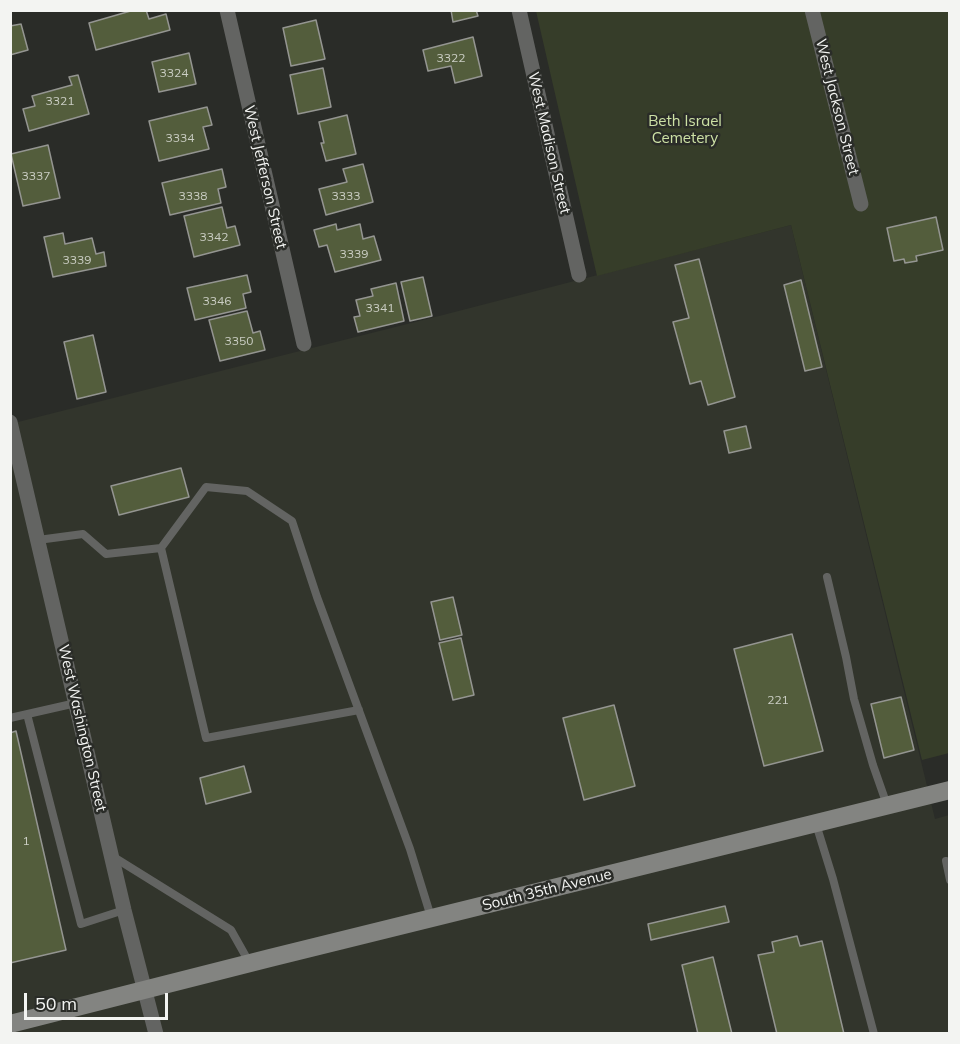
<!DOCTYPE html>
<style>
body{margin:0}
#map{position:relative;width:960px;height:1044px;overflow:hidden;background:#2a2c28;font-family:Mulish,sans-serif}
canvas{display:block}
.frame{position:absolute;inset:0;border:12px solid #f3f4f2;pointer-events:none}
.scale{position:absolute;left:24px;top:993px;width:144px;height:27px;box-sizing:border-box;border:3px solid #f3f4f2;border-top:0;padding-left:8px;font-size:18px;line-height:21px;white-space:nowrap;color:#f3f4f2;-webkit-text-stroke:4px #2a2c28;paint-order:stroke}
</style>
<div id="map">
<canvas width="960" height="1044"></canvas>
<div class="frame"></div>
<div class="scale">50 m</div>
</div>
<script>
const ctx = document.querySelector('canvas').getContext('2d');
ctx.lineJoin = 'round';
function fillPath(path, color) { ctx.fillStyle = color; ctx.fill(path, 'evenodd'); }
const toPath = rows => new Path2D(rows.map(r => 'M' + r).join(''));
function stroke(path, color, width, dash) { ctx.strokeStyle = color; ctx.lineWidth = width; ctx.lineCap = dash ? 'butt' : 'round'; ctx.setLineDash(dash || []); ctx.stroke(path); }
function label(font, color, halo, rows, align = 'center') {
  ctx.font = font + ' Mulish,sans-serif'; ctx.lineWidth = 5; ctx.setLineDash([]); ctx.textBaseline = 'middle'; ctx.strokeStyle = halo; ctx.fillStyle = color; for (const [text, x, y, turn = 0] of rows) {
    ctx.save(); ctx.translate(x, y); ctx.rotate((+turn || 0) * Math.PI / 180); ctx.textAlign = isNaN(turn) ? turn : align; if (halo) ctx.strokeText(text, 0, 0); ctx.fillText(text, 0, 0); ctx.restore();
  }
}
fillPath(toPath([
 [791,225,935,819,949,815,949,1033,11,1033,10,424,443,315]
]), '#32352c');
fillPath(toPath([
 [536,11,949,11,949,753,922,760,791,225,597,276]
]), '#363d29');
const building = toPath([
 [134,10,146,10,149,19,166,14,170,30,96,50,89,23,134,10],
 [451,10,476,10,478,16,453,22,451,10],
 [316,20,325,59,291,66,283,28,316,20],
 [21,24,28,50,10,55,10,26,21,24],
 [473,37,482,76,455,83,451,66,428,71,423,50,473,37],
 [189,53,196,84,159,92,152,62,189,53],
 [323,68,331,107,298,114,290,75,323,68],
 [78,75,89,114,29,131,23,109,35,106,32,96,72,85,69,77,78,75],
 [207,107,212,125,203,127,209,149,159,161,149,121,207,107],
 [347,115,356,154,326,161,321,143,324,143,319,122,347,115],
 [48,145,60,198,23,206,11,154,48,145],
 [363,164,373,202,326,215,319,189,347,182,343,169,363,164],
 [222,169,226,187,218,189,221,203,170,215,162,183,222,169],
 [222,207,227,228,235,226,240,245,194,257,184,216,222,207],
 [936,217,943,250,916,256,917,261,905,263,904,259,894,261,887,228,936,217],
 [336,224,337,230,360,224,363,239,374,236,381,260,335,272,327,245,319,247,314,230,336,224],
 [63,233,65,244,92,238,96,254,104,252,106,266,53,277,44,237,63,233],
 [699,259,735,397,708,405,701,381,690,384,673,322,689,318,675,265,699,259],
 [247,275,251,292,243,294,246,308,195,320,187,288,247,275],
 [423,277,432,316,410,321,401,282,423,277],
 [801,280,822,367,805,371,784,285,801,280],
 [396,283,404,321,358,332,354,317,360,316,356,300,373,296,371,289,396,283],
 [247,311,253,333,260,331,265,350,220,361,209,320,247,311],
 [93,335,106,392,77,399,64,342,93,335],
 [746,426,751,448,729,453,724,431,746,426],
 [181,468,189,497,119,515,111,486,181,468],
 [453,597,462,635,440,640,431,602,453,597],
 [792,634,823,751,764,766,734,649,792,634],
 [461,638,474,695,453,700,439,643,461,638],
 [901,697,914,750,884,758,871,704,901,697],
 [614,705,635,786,584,800,563,718,614,705],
 [16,731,66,950,10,963,10,733,16,731],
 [244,766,251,792,206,804,200,778,244,766],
 [725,906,729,922,651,940,648,924,725,906],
 [797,936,800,946,822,941,844,1034,777,1034,758,955,774,952,772,942,797,936],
 [713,957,732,1034,698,1034,682,965,713,957]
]);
fillPath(building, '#535d3c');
stroke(building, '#949591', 1.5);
stroke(toPath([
 [38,540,83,534,106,554,161,548,206,738,359,710],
 [161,548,206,487,247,491,292,521,317,597,410,849,431,917],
 [827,577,846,657,854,699,873,765,887,805],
 [27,714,81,924,124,910],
 [10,718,76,703],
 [816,824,833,879,874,1034],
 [112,856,231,930,249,962],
 [946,861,950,880]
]), '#636462', 8);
stroke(toPath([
 [227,10,304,344],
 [519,10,579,275],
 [812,10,861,204],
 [10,422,124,910,156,1034]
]), '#636462', 15);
stroke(toPath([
 [10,1024,270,958,950,790]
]), '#838481', 18);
label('12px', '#cbcec4', null, [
 ["3322",451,58],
 ["3324",174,73],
 ["3321",60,101],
 ["3334",180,138],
 ["3337",36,176],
 ["3338",193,196],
 ["3333",346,196],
 ["3342",214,237],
 ["3339",354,254],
 ["3339",77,260],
 ["3346",217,301],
 ["3341",380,308],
 ["3350",239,341],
 ["221",778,700],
 ["1",26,841]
]);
label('15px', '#f3f4f2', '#2a2c28', [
 ["West Jackson Street",837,107,76],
 ["West Madison Street",549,143,77],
 ["West Jefferson Street",265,177,77],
 ["West Washington Street",82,728,77],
 ["South 35th Avenue",547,890,-14]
]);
label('15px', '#cde1a5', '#2a2c28', [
 ["Beth Israel",685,121],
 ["Cemetery",685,138]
]);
</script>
